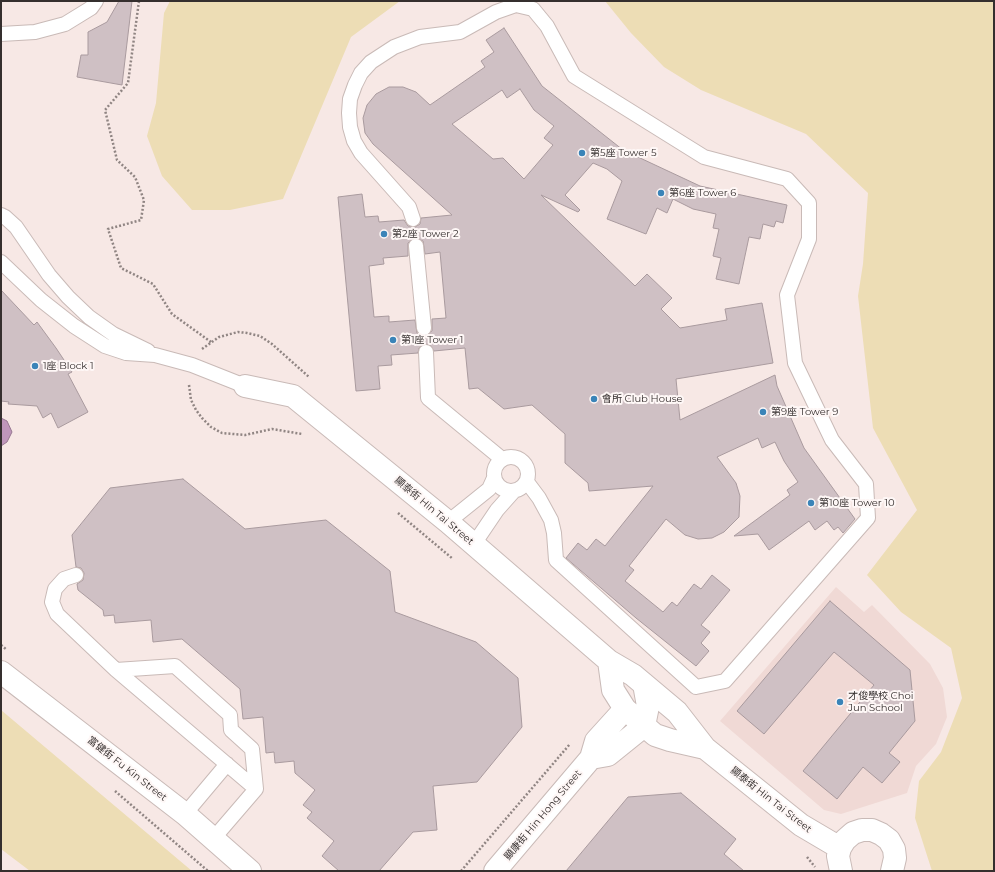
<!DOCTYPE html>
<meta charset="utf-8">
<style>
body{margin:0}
#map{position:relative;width:995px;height:872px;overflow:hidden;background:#f7e8e5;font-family:Montserrat,sans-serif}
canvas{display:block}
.frame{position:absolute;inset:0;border:2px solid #352f2e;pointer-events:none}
</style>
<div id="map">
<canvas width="995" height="872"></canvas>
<div class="frame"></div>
</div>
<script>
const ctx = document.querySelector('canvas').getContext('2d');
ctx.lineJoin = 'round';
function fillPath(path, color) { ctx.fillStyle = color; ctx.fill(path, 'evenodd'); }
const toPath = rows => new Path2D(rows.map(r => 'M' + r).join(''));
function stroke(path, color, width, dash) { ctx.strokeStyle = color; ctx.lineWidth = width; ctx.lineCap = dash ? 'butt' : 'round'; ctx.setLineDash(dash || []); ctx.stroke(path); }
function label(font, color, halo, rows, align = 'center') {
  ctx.font = font + ' Montserrat,"Noto Sans TC",sans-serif'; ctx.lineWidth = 4; ctx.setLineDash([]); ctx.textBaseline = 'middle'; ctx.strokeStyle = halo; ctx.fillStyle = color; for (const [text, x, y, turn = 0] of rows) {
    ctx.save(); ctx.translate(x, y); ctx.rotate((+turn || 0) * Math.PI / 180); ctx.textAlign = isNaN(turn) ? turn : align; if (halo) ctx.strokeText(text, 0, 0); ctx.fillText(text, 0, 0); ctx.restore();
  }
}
fillPath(toPath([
 [836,587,864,612,872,605,930,664,943,688,947,717,936,744,916,766,907,793,841,814,824,810,720,721]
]), '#f0d9d5');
fillPath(toPath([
 [170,1,400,1,351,37,283,199,230,210,192,210,162,176,147,136,156,103,164,13],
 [605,1,994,1,994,871,932,871,915,818,919,781,941,752,962,698,951,648,901,612,867,575,917,510,873,428,858,296,863,264,868,193,806,134,701,90,664,67,631,33],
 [1,710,192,871,30,871,1,849]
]), '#edddb5');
const water = toPath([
 [1,418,7,421,12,432,7,442,1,446,1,418]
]);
fillPath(water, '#bf96ba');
stroke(water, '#967790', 1);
const building = toPath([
 [119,1,132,1,122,85,77,77,81,55,88,55,88,32,107,22,119,1],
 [504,28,542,86,623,150,700,186,787,205,783,223,776,221,774,227,763,224,760,239,749,237,739,284,716,279,721,258,713,256,719,229,713,228,716,214,693,209,673,199,667,213,657,208,646,234,607,219,622,181,607,169,593,163,565,195,580,210,578,212,541,195,635,286,647,274,672,298,661,309,680,328,727,320,725,309,762,303,773,363,676,379,680,420,775,375,777,386,804,448,855,519,843,533,838,527,834,530,827,521,815,530,809,521,769,550,758,534,734,536,790,495,787,490,798,482,784,461,775,442,762,448,758,438,717,457,736,483,740,496,739,517,724,532,712,538,698,539,685,535,666,519,629,566,634,570,625,581,663,612,672,602,677,606,694,584,701,589,712,575,730,590,701,625,710,632,701,643,709,651,696,666,636,618,566,558,578,543,587,550,596,539,605,546,653,486,589,491,588,483,565,463,565,434,532,405,504,409,478,388,469,389,465,348,434,351,430,345,425,344,419,348,418,353,391,355,392,365,378,366,380,389,356,391,338,197,362,194,365,217,378,216,379,222,404,220,408,226,415,227,420,224,421,218,452,215,373,144,365,133,363,118,367,105,376,94,389,87,403,87,416,92,430,105,485,67,481,61,494,52,486,40,504,28],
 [520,89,534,110,554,126,544,138,553,145,524,179,503,158,493,159,452,124,502,90,507,98,520,89],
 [415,238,423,241,425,254,440,252,446,318,432,319,432,331,424,336,417,333,415,320,389,322,389,316,374,317,369,266,384,264,383,258,408,256,408,243,415,238],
 [1,290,34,325,37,322,56,348,72,372,68,374,88,412,58,428,51,413,43,418,37,406,8,404,9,402,1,401,1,290],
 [183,479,245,529,326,520,390,571,395,612,476,642,518,678,522,727,477,782,433,786,437,830,413,832,379,871,339,871,322,856,334,841,307,818,312,812,303,805,315,790,295,773,294,761,275,763,274,752,266,753,263,717,243,719,240,689,182,639,153,642,151,620,115,623,114,615,104,616,103,610,78,590,77,584,83,580,84,573,81,568,76,567,72,535,110,488,183,479],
 [830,601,910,670,915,721,889,753,900,762,882,783,863,767,837,799,803,771,874,685,834,652,764,734,737,711,830,601],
 [681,793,736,839,724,854,744,871,566,871,628,797,681,793]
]);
fillPath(building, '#cfc0c4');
stroke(building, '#a99a9e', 1);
const service = toPath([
 [1,34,35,32,65,24,91,8,96,1],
 [1,215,5,217,16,227,49,275,68,297,89,317,113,334,148,351],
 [413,219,409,207,361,153,354,141,350,127,349,113,350,99,355,85,361,73,371,62,394,47,420,37,460,32,496,12,516,5,533,9,547,26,574,76,704,157,787,179,809,203,809,239,787,295,795,363,832,440,866,484,868,518,725,681,696,687,556,560,554,533,551,520,539,498,527,482],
 [416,246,424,328],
 [1,262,41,300,74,326,105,346,126,353,155,355,192,365,245,386],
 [426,352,428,398,502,459],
 '494 474a17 17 0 1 1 34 0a17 17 0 1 1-34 0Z',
 [448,522,489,489,494,478],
 [474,544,497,510,513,492],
 [76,575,64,579,55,589,52,602,57,614,116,670,256,789],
 [116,670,175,666,230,715,231,730,252,749,256,789,213,839],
 [185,814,227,764]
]);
const minor = toPath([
 [245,386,293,396,448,522,609,661,633,675,677,712,705,748,801,825,840,848],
 [609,661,613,690,625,709,655,735,670,740,705,748],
 [1,672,185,814,250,871],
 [591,758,608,755,644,726,648,706,644,684],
 [495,871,591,758,596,741,625,709],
 [841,871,838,856,840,848,845,840,853,833,862,830,872,830,881,834,889,840,894,849,895,858,892,871]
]);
stroke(service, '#c9bab7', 16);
stroke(minor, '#c9bab7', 24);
stroke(toPath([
 [139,1,128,83,105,110,117,160,135,177,144,200,141,220,108,229,121,268,153,284,172,314,211,342],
 [202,349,219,337,238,332,247,333,260,336,272,344,309,377],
 [189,385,191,400,196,410,202,418,211,427,222,433,245,435,272,429,302,434],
 [398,513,453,559],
 [1,645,7,650],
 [115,791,208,871],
 [807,857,815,867],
 [461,871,570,744]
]), '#908583', 2.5, [2, 2]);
stroke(service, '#fff', 14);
stroke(minor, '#fff', 22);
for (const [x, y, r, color] of [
 [582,153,4,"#3a84b8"],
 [661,193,4,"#3a84b8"],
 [384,234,4,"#3a84b8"],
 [393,340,4,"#3a84b8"],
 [35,366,4,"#3a84b8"],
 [594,399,4,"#3a84b8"],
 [763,412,4,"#3a84b8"],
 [811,503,4,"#3a84b8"],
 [840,702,4,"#3a84b8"]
]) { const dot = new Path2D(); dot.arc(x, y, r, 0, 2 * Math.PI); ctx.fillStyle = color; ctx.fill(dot); stroke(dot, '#fef7f6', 1.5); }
label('10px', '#352f2e', '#fef7f6', [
 ["第5座 Tower 5",590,153],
 ["第6座 Tower 6",669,193],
 ["第2座 Tower 2",392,234],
 ["第1座 Tower 1",401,340],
 ["1座 Block 1",43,366],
 ["會所 Club House",602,399],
 ["第9座 Tower 9",771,412],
 ["第10座 Tower 10",819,503],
 ["才俊學校 Choi",848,696],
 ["Jun School",848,708]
], 'left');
label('10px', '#352f2e', '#fef7f6', [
 ["顯泰街 Hin Tai Street",434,511,40],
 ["富健街 Fu Kin Street",127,769,38],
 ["顯泰街 Hin Tai Street",771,800,38],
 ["顯康街 Hin Hong Street",543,815,-50]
]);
</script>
